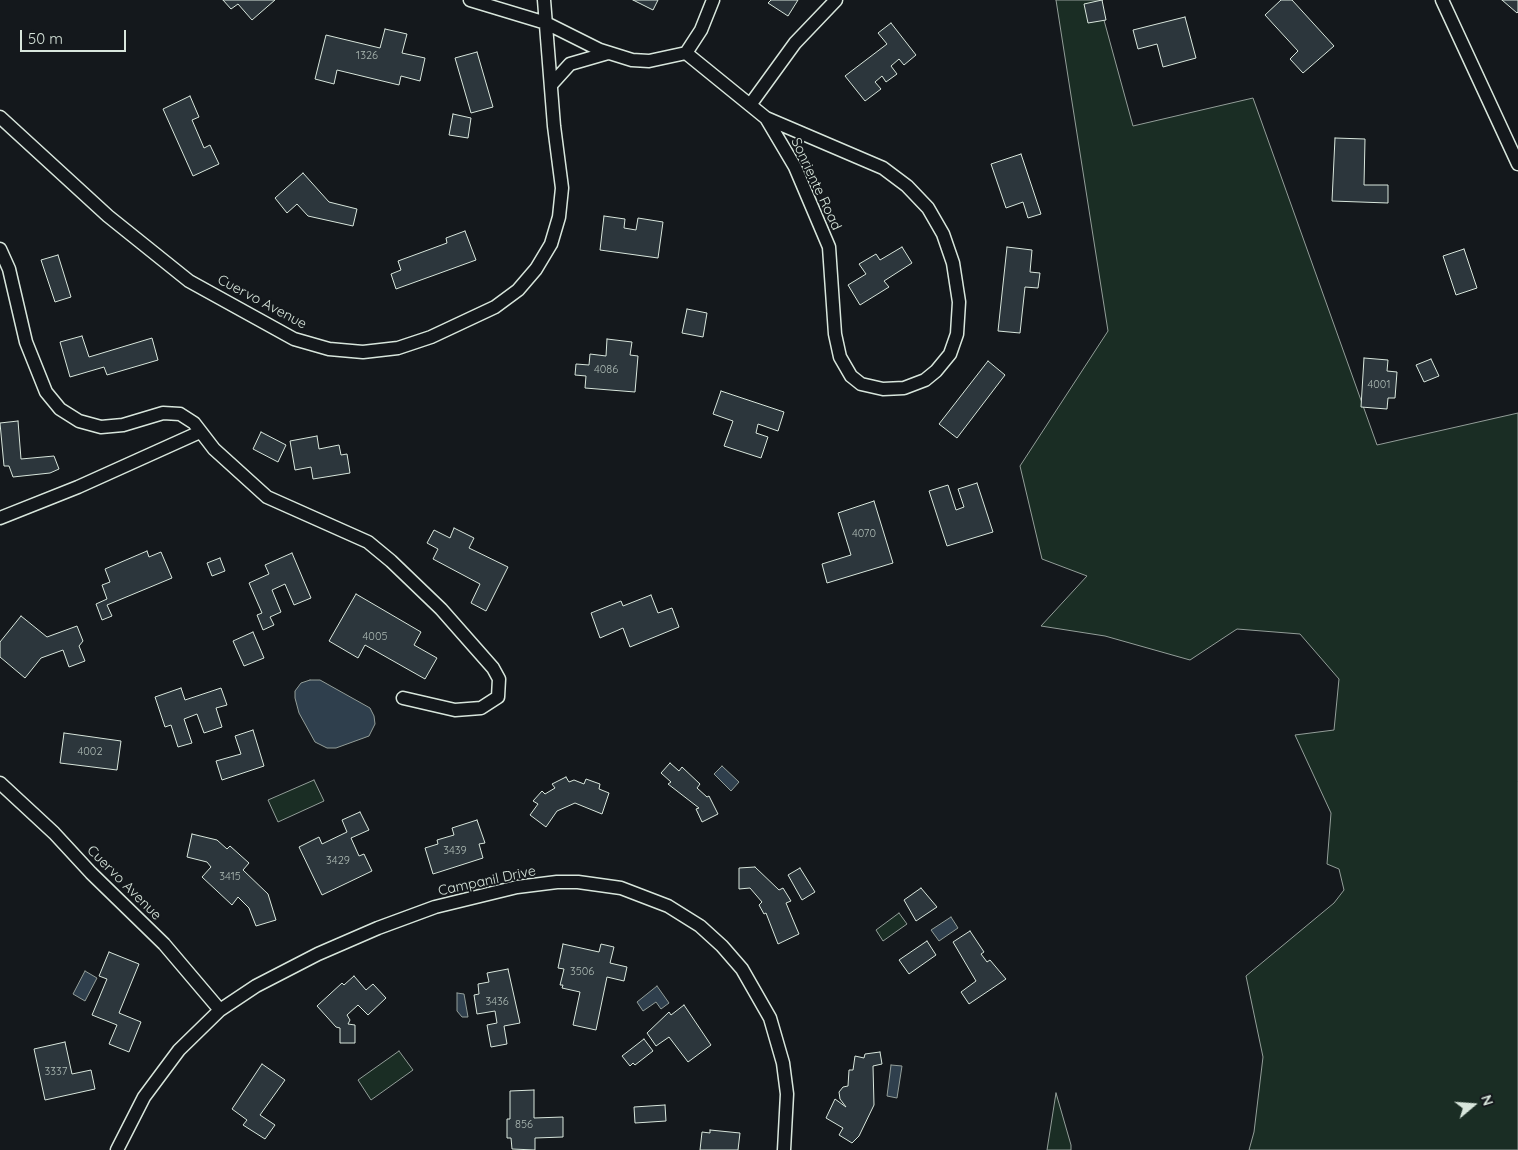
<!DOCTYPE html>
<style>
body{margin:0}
#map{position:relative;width:1518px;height:1150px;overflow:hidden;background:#14181c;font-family:Quicksand,sans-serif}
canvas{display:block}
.north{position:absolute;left:1448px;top:1080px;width:50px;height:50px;-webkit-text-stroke:4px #14181c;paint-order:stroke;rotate:72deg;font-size:14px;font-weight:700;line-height:20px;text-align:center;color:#d8e6dc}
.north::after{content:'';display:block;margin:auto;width:18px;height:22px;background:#d8e6dc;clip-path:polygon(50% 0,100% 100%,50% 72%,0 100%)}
.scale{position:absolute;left:20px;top:30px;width:106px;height:22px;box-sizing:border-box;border:2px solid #d8e6dc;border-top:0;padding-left:6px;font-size:15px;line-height:18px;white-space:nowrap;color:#d8e6dc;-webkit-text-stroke:4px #14181c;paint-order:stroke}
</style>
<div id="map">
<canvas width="1518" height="1150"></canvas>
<div class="north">N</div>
<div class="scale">50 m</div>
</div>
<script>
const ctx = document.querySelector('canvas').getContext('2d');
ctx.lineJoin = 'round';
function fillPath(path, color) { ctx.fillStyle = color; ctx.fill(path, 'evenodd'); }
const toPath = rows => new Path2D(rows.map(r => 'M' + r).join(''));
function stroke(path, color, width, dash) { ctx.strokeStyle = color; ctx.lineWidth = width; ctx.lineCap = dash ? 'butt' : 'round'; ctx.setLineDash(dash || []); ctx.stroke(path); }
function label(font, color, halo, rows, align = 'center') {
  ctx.font = font + ' Quicksand,sans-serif'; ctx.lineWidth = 4; ctx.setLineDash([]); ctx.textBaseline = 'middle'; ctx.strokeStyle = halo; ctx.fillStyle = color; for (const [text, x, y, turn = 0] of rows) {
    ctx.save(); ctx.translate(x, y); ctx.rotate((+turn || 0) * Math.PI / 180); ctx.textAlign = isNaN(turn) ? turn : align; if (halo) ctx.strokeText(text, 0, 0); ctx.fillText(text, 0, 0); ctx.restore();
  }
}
const green = toPath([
 [1056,0,1103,0,1099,2,1133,126,1253,98,1377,445,1518,413,1518,1150,1249,1150,1254,1132,1263,1057,1246,976,1334,903,1344,890,1339,869,1327,864,1331,813,1295,735,1334,730,1339,679,1300,634,1237,629,1190,660,1105,636,1041,626,1087,576,1042,559,1020,466,1108,331,1056,0],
 [314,780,324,801,278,822,268,800,314,780],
 [899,913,907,924,883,941,876,930,899,913],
 [399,1051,413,1070,371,1100,358,1080,399,1051],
 [1056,1093,1071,1145,1071,1150,1047,1150,1056,1093]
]);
fillPath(green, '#1a2d24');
stroke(green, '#939e99', 1);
const water = toPath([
 [310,680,320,680,370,708,374,716,375,724,369,736,336,748,327,748,315,742,299,713,295,698,295,691,301,683,310,680],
 [722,766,739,782,731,791,714,774,722,766],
 [951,917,958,928,939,941,931,930,951,917],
 [85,971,97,978,85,1001,73,994,85,971],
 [657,986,669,1003,661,1009,656,1002,643,1011,637,1002,657,986],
 [457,993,464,994,468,1017,462,1017,457,1011,457,993],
 [891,1065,902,1066,897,1098,887,1096,891,1065]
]);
fillPath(water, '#2f3f4d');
stroke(water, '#939e99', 1);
const building = toPath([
 [223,0,275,0,252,20,238,4,231,9,223,0],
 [633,0,658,0,653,10,633,0],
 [771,0,798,0,788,16,768,3,771,0],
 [1102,0,1106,20,1088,23,1084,4,1102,0],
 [1281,0,1292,0,1334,46,1303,73,1290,59,1298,51,1265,15,1281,0],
 [1502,0,1518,0,1518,12,1517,13,1502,0],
 [1185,17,1196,58,1163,67,1157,44,1138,49,1133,30,1185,17],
 [891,23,916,55,904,65,899,59,891,66,897,74,886,82,882,76,875,82,881,89,865,101,845,76,887,44,878,33,891,23],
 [385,29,407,34,402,53,425,58,420,81,401,76,399,85,337,70,334,84,315,79,326,35,380,48,385,29],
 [477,52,493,107,471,113,455,58,477,52],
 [190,96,199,117,192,120,204,148,210,145,219,164,193,176,163,109,190,96],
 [453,114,471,118,468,138,449,135,453,114],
 [1335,138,1365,139,1364,185,1388,185,1388,203,1332,201,1335,138],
 [1021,154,1041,214,1028,218,1023,202,1006,208,991,164,1021,154],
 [303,173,329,202,357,209,353,226,308,216,297,204,287,213,275,198,303,173],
 [604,216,625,219,624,228,636,230,638,218,663,222,658,258,600,250,604,216],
 [465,231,476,260,396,289,391,274,401,270,398,261,447,243,446,238,465,231],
 [902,247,912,263,884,281,889,287,860,305,848,285,866,274,859,264,876,254,880,260,902,247],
 [1007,247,1032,250,1030,272,1040,273,1038,288,1025,287,1020,333,998,331,1007,247],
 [1464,249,1477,288,1456,295,1443,256,1464,249],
 [58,255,71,297,55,302,41,260,58,255],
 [687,309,707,313,703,337,682,333,687,309],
 [82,336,89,357,152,338,158,360,107,375,104,367,70,377,60,342,82,336],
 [607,339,632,342,630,355,638,356,635,392,585,388,586,376,575,375,576,364,589,365,590,354,606,356,607,339],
 [1364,358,1388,360,1387,371,1397,372,1395,398,1388,398,1387,409,1361,407,1364,358],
 [1431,359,1439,376,1424,382,1416,365,1431,359],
 [988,361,1005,375,957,438,939,424,988,361],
 [721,391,784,412,778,431,758,424,756,433,768,437,761,458,724,446,733,421,713,414,721,391],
 [18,421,21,459,54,456,59,469,50,473,13,477,9,466,4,466,0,423,18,421],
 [261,432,286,445,278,462,253,449,261,432],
 [317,436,319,449,339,445,341,455,347,454,350,473,313,479,311,467,295,470,290,441,317,436],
 [977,483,993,532,947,546,929,491,948,485,956,510,964,507,958,489,977,483],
 [874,501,893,563,827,583,822,564,851,555,838,513,874,501],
 [454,528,474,538,469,548,508,567,486,611,471,603,480,584,433,559,438,549,427,543,434,530,450,538,454,528],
 [147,551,149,557,161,552,172,578,107,605,112,616,102,620,96,604,107,599,102,585,110,582,105,569,147,551],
 [292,553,311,598,294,605,285,584,272,590,281,612,270,617,274,625,263,630,257,615,262,613,249,583,269,574,265,565,292,553],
 [220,558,225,571,212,576,207,563,220,558],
 [356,594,421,632,414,645,437,658,425,679,365,645,358,658,329,641,356,594],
 [651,595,658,613,672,608,679,627,630,647,623,628,600,638,591,613,621,601,623,606,651,595],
 [21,616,47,637,77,626,83,641,79,646,85,661,69,667,63,650,41,658,25,678,0,657,0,642,21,616],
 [253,632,264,658,244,666,233,641,253,632],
 [181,688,185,700,221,688,227,705,216,708,222,727,204,733,197,714,184,719,192,743,178,747,171,725,165,727,155,697,181,688],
 [253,730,264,766,222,780,216,761,241,754,235,736,253,730],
 [64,733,121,741,117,770,60,763,64,733],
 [670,763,679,771,682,767,700,784,697,788,707,797,709,796,718,814,702,822,696,809,699,808,668,784,671,782,661,773,670,763],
 [566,777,569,782,574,780,584,784,586,779,600,784,599,789,609,793,602,814,575,803,557,811,546,827,530,815,538,804,533,801,542,791,545,794,555,788,552,784,566,777],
 [360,812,369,830,351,838,359,856,364,854,372,871,322,895,299,847,319,837,322,844,347,832,342,820,360,812],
 [477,820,485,843,479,844,483,858,433,874,425,848,438,844,437,840,454,835,452,828,477,820],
 [192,834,217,840,227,849,230,846,249,863,243,870,268,894,276,920,256,926,249,908,238,897,232,905,202,877,211,867,207,862,187,857,192,834],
 [755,867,779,890,783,888,791,901,786,903,799,934,778,944,766,913,764,914,759,905,762,902,750,888,739,889,739,868,755,867],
 [800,868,815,892,802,900,788,875,800,868],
 [921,888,937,907,916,921,904,900,921,888],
 [970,931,984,952,981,954,987,962,990,960,1006,979,969,1004,961,992,976,981,953,942,970,931],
 [927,941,936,955,909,974,899,960,927,941],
 [563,944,599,952,601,944,614,947,610,963,627,967,624,981,607,977,596,1030,573,1025,580,992,562,988,563,985,560,985,564,969,558,968,563,944],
 [109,952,139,964,119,1013,141,1022,129,1052,109,1044,117,1025,92,1015,107,979,99,976,109,952],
 [508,969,520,1023,504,1026,507,1044,491,1047,487,1025,497,1023,495,1011,477,1014,474,995,479,994,478,984,489,982,487,973,508,969],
 [354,976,366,990,373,984,386,998,368,1015,358,1005,347,1015,350,1020,348,1024,355,1025,355,1043,340,1043,340,1028,336,1027,317,1006,342,983,344,985,354,976],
 [684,1005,711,1045,688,1062,669,1037,656,1046,647,1033,669,1012,671,1015,684,1005],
 [644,1039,653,1051,635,1065,633,1063,630,1066,622,1056,644,1039],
 [65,1042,72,1074,91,1070,95,1089,45,1100,34,1049,65,1042],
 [880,1052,882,1064,873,1066,874,1105,859,1136,852,1143,839,1135,843,1128,826,1118,835,1099,846,1107,840,1099,839,1092,843,1087,848,1086,849,1070,853,1070,855,1056,864,1058,865,1054,880,1052],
 [262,1064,285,1080,260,1115,275,1125,265,1139,243,1125,247,1120,232,1109,262,1064],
 [534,1090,534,1118,563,1117,563,1137,535,1138,535,1150,512,1149,511,1138,507,1138,507,1119,510,1119,510,1091,534,1090],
 [665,1105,666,1121,635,1123,634,1107,665,1105],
 [710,1130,740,1133,738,1150,700,1150,702,1132,710,1133,710,1130]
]);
fillPath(building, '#2c363c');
stroke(building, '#d8e6dc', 1);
const minor = toPath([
 [470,0,546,23,600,50,632,60,649,61,686,53,701,30,713,0],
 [1442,0,1518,164],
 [686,53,766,118,795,167,829,247,835,334,840,357,851,376,861,384,883,389,904,388,925,380,936,371,950,354,957,334,959,302,953,263,943,234,928,208,907,186,883,168,766,118],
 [551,85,570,64,608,53],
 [750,105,795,43,836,0],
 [0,117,108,216,189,281,294,339,329,349,363,352,398,348,431,337,495,307,518,290,536,269,551,244,559,217,562,188,554,126,544,0],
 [0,249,9,269,26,342,46,392,60,409,79,421,101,427,123,425,163,413,180,414,194,423,214,449,267,497,368,542,391,561,441,609,493,668,499,679,498,697,481,708,455,710,403,698],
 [0,518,78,487,200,432],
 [0,783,54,833,91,873,164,944,220,1010],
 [117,1150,144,1097,179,1050,220,1010,256,986,318,954,378,928,435,907,517,887,557,882,578,882,621,888,668,906,700,926,722,946,742,969,770,1018,783,1063,787,1094,784,1150]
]);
stroke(minor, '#d8e6dc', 15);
stroke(minor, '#14181c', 12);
label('11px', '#adbab4', null, [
 ["1326",367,56],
 ["4086",606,370],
 ["4001",1379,385],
 ["4070",864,534],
 ["4005",375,637],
 ["4002",90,752],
 ["3439",455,851],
 ["3429",338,861],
 ["3415",230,877],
 ["3506",582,972],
 ["3436",497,1002],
 ["3337",56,1072],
 ["856",524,1125]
]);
label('14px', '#d8e6dc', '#14181c', [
 ["Sonriente Road",816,184,65],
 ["Cuervo Avenue",262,302,28],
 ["Campanil Drive",487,881,-12],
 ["Cuervo Avenue",124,883,45]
]);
</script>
